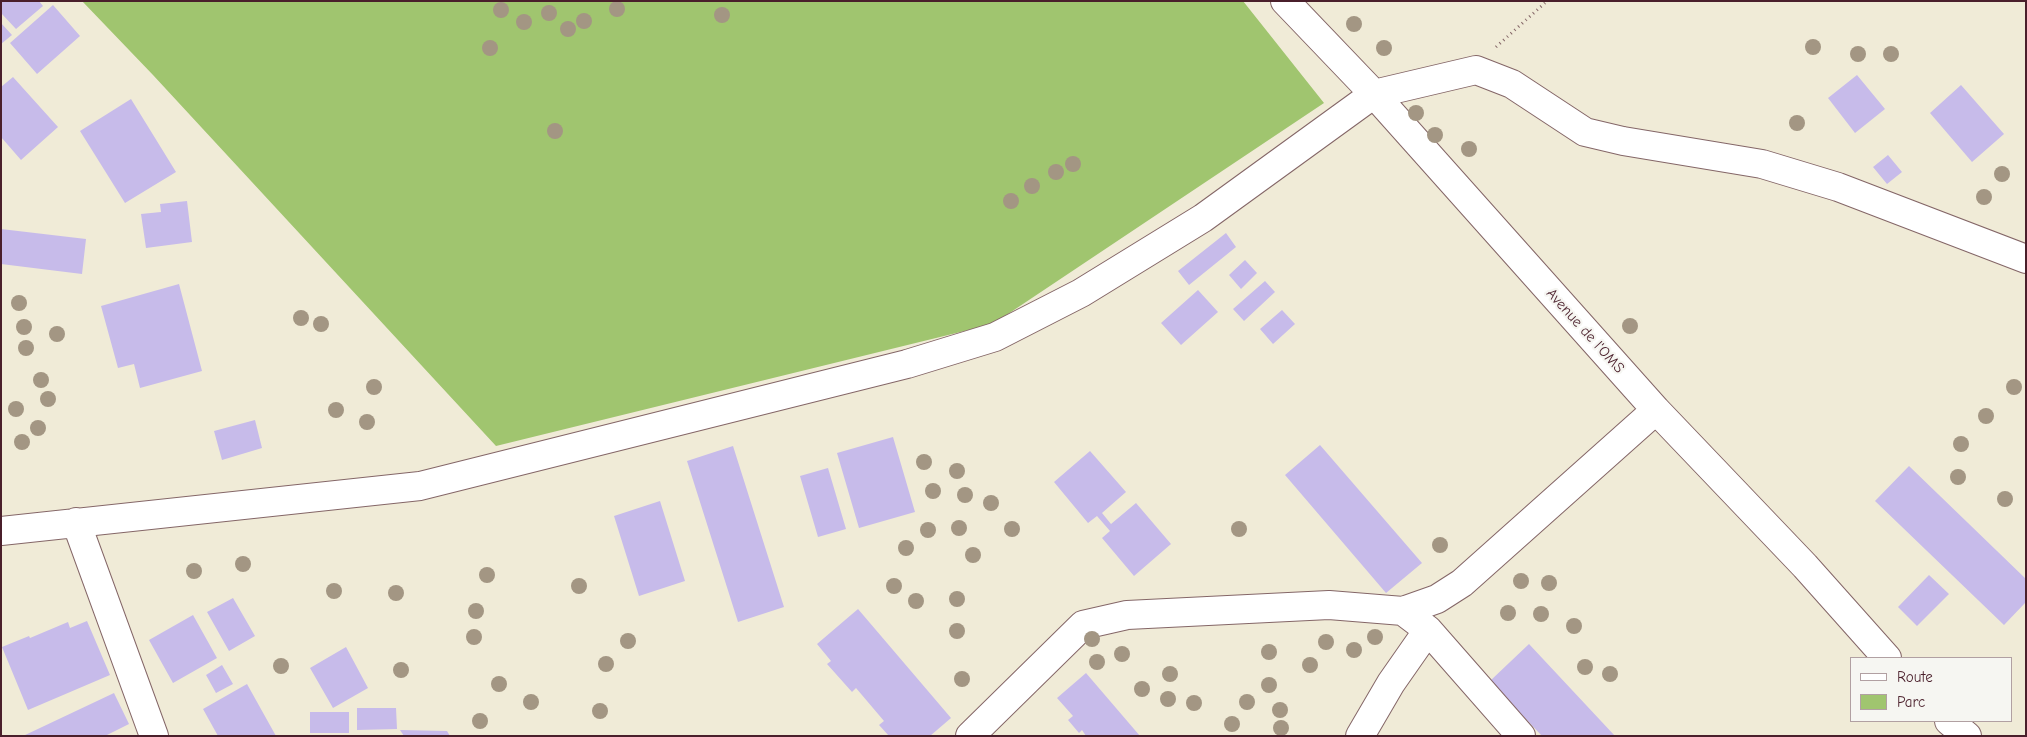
<!DOCTYPE html>
<style>
body{margin:0}
#map{position:relative;width:2027px;height:737px;overflow:hidden;background:#f0ebd7;font-family:"Comic Neue",sans-serif}
canvas{display:block}
.frame{position:absolute;inset:0;border:2px solid #4a1f2b;pointer-events:none}
.legend{position:absolute;left:1850px;top:657px;width:162px;height:65px;box-sizing:border-box;background:#f6f6f2;border:1px solid #b1a0a2;margin:0;padding:6px 9px;list-style:none;font-size:15px;color:#4a1f2b}
.legend li{display:flex;align-items:center;gap:10px;height:25px}
.legend b{width:25px;border:1px solid #b1a0a2}
</style>
<div id="map">
<canvas width="2027" height="737"></canvas>
<div class="frame"></div>
<ul class="legend">
<li><b style="height:6px;background:#fff"></b>Route</li>
<li><b style="height:14px;background:#a0c56f"></b>Parc</li>
</ul>
</div>
<script>
const ctx = document.querySelector('canvas').getContext('2d');
ctx.lineJoin = 'round';
function fillPath(path, color) { ctx.fillStyle = color; ctx.fill(path, 'evenodd'); }
const toPath = rows => new Path2D(rows.map(r => 'M' + r).join(''));
function stroke(path, color, width, dash) { ctx.strokeStyle = color; ctx.lineWidth = width; ctx.lineCap = dash ? 'butt' : 'round'; ctx.setLineDash(dash || []); ctx.stroke(path); }
function label(font, color, halo, rows, align = 'center') {
  ctx.font = font + ' "Comic Neue",sans-serif'; ctx.lineWidth = 4.5; ctx.setLineDash([]); ctx.textBaseline = 'middle'; ctx.strokeStyle = halo; ctx.fillStyle = color; for (const [text, x, y, turn = 0] of rows) {
    ctx.save(); ctx.translate(x, y); ctx.rotate((+turn || 0) * Math.PI / 180); ctx.textAlign = isNaN(turn) ? turn : align; if (halo) ctx.strokeText(text, 0, 0); ctx.fillText(text, 0, 0); ctx.restore();
  }
}
fillPath(toPath([
 [82,1,1243,1,1324,103,993,324,496,446,153,75]
]), '#a0c56f');
fillPath(toPath([
 [1,1,39,1,43,6,16,29,1,13],
 [53,5,80,36,37,74,10,43],
 [1,23,12,35,1,44],
 [1857,75,1885,109,1855,133,1828,98],
 [13,77,58,127,21,160,1,137,1,87],
 [1961,85,2004,134,1972,162,1930,113],
 [131,99,176,172,125,203,80,131],
 [1888,155,1902,172,1887,184,1873,167],
 [187,201,192,242,146,248,141,214,161,212,160,204],
 [1,229,86,239,82,274,1,264],
 [1226,233,1236,247,1189,285,1178,271],
 [1245,260,1257,273,1241,289,1229,275],
 [1265,281,1275,292,1244,321,1233,309],
 [179,284,202,371,140,388,134,364,118,368,101,306],
 [1198,290,1218,312,1181,345,1161,323],
 [1282,310,1295,324,1273,344,1260,329],
 [255,420,262,448,222,460,214,431],
 [893,437,915,512,859,528,837,453],
 [1320,445,1422,563,1386,593,1285,475],
 [733,446,784,607,738,622,687,461],
 [1090,451,1126,492,1102,513,1111,524,1136,503,1171,544,1134,576,1102,538,1110,531,1097,516,1088,523,1054,482],
 [1909,466,2026,579,2026,602,2004,625,1875,501],
 [828,468,846,529,818,537,800,476],
 [660,501,685,581,639,596,614,516],
 [1929,575,1949,594,1917,626,1898,607],
 [233,598,255,636,229,651,207,612],
 [858,609,951,718,930,736,889,736,879,725,884,721,856,688,852,692,827,664,831,661,817,644],
 [193,615,217,658,173,683,149,640],
 [87,621,110,675,28,710,2,647,29,636,30,638,68,622,70,628],
 [1529,644,1615,736,1542,736,1490,681],
 [346,647,368,688,333,708,310,668],
 [222,665,233,684,216,693,206,675],
 [1086,673,1140,736,1086,736,1082,730,1079,733,1068,720,1073,716,1057,698],
 [247,684,276,736,218,736,203,709],
 [114,693,129,724,105,736,23,736],
 [357,708,396,708,397,729,357,730],
 [310,712,349,712,349,733,310,733],
 [400,730,447,731,450,736,404,736]
]), '#c7bbea');
const minor = toPath([
 [1285,1,1374,94,1656,410,1805,566,1887,658],
 [76,522,154,736],
 [1,531,420,486,907,364,995,337,1081,293,1203,218,1374,94,1476,70,1512,84,1585,132,1623,141,1762,164,1838,187,2026,259],
 [1403,611,1428,630,1521,736],
 [1949,721,1967,736],
 [970,736,1083,625,1127,615,1329,605,1403,611,1437,599,1462,583,1656,410],
 [1360,736,1391,683,1428,630]
]);
stroke(minor, '#846667', 30);
stroke(toPath([
 [1496,47,1547,1]
]), '#846667', 3, [1, 4]);
stroke(minor, '#fff', 28);
ctx.fillStyle = '#a39683';
for (const [x, y] of [
 [617,9],
 [501,10],
 [549,13],
 [722,15],
 [584,21],
 [524,22],
 [1354,24],
 [568,29],
 [1813,47],
 [490,48],
 [1384,48],
 [1858,54],
 [1891,54],
 [1416,113],
 [1797,123],
 [555,131],
 [1435,135],
 [1469,149],
 [1073,164],
 [1056,172],
 [2002,174],
 [1032,186],
 [1984,197],
 [1011,201],
 [19,303],
 [301,318],
 [321,324],
 [1630,326],
 [24,327],
 [57,334],
 [26,348],
 [41,380],
 [374,387],
 [2014,387],
 [48,399],
 [16,409],
 [336,410],
 [1986,416],
 [367,422],
 [38,428],
 [22,442],
 [1961,444],
 [924,462],
 [957,471],
 [1958,477],
 [933,491],
 [965,495],
 [2005,499],
 [991,503],
 [959,528],
 [1012,529],
 [1239,529],
 [928,530],
 [1440,545],
 [906,548],
 [973,555],
 [243,564],
 [194,571],
 [487,575],
 [1521,581],
 [1549,583],
 [579,586],
 [894,586],
 [334,591],
 [396,593],
 [957,599],
 [916,601],
 [476,611],
 [1508,613],
 [1541,614],
 [1574,626],
 [957,631],
 [474,637],
 [1375,637],
 [1092,639],
 [628,641],
 [1326,642],
 [1354,650],
 [1269,652],
 [1122,654],
 [1097,662],
 [606,664],
 [1310,665],
 [281,666],
 [1585,667],
 [401,670],
 [1170,674],
 [1610,674],
 [962,679],
 [499,684],
 [1269,685],
 [1142,689],
 [1168,699],
 [531,702],
 [1247,702],
 [1194,703],
 [1280,710],
 [600,711],
 [480,721],
 [1232,724],
 [1281,728]
]) { ctx.beginPath(); ctx.arc(x, y, 8, 0, 2 * Math.PI); ctx.fill(); }
label('15px', '#4a1f2b', '#f6f6f2', [
 ["Avenue de l'OMS",1585,331,48]
]);
</script>
